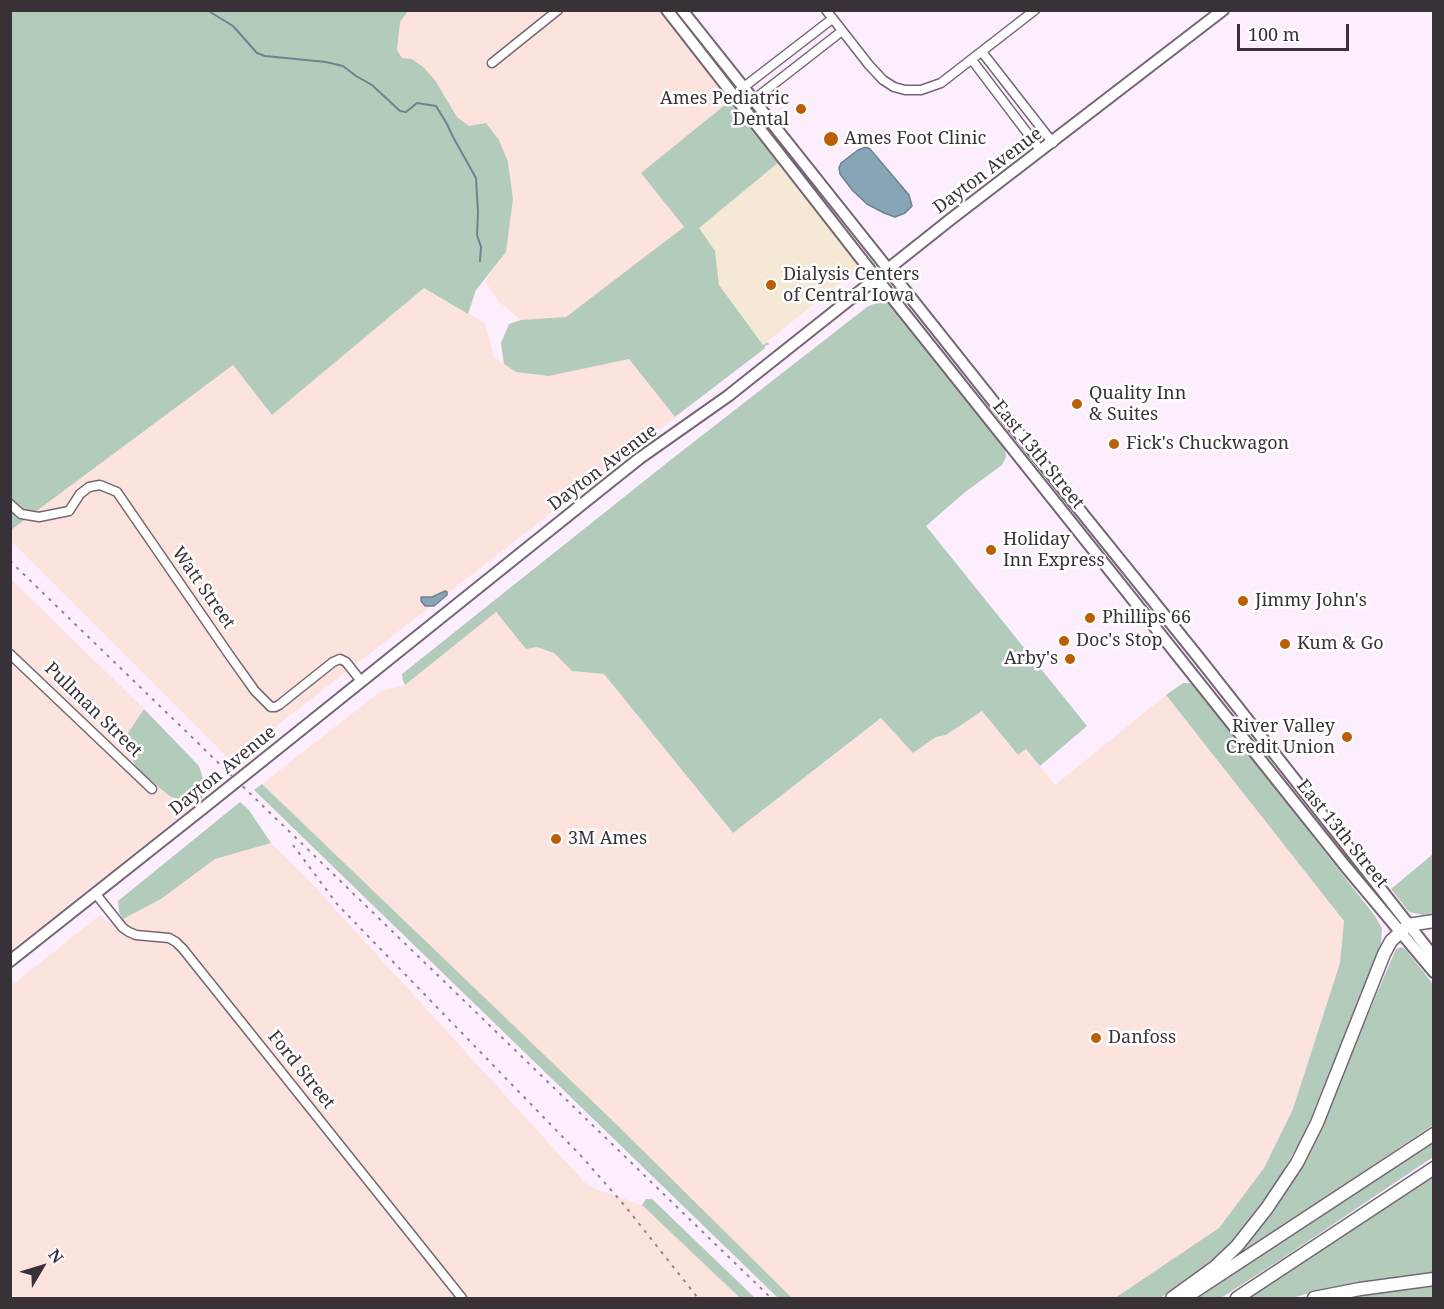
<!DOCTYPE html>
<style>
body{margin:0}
#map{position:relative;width:1444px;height:1309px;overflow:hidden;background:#fceefd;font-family:"Noto Serif",serif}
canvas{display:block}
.frame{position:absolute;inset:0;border:12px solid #383138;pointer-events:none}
.north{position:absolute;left:12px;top:1237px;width:60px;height:60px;-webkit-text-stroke:4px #fff;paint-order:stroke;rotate:52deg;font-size:16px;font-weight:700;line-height:24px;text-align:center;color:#383138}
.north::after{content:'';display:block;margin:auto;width:21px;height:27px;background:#383138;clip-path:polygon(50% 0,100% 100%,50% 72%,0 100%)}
.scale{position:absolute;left:1237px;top:24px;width:112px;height:27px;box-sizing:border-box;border:3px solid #383138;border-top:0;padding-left:8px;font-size:18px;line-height:21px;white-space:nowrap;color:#383138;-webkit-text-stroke:4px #fff;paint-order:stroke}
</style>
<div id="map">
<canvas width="1444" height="1309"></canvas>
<div class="frame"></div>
<div class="north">N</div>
<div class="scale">100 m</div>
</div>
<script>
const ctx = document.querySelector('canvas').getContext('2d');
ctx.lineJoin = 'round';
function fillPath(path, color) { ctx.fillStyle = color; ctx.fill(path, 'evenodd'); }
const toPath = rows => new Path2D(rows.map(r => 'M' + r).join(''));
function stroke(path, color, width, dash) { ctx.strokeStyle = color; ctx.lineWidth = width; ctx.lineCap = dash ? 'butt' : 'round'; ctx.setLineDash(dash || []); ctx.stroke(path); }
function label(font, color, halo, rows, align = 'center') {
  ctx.font = font + ' "Noto Serif",serif'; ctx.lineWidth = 5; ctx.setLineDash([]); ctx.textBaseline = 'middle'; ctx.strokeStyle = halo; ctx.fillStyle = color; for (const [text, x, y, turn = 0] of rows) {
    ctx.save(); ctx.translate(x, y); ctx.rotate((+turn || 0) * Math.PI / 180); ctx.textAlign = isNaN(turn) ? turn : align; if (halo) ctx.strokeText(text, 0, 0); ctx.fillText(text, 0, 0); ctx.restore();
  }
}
fillPath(toPath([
 [408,11,661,11,731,100,642,173,684,227,566,318,521,320,498,301,485,281,506,252,513,199,508,162,499,140,486,123,469,126,457,117,445,95,402,58,397,50,400,22],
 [424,287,485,323,494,357,516,372,549,376,629,359,675,417,662,428,657,429,638,443,639,445,231,761,11,541,10,530,233,365,272,415],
 [10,578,144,709,139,718,171,797,196,804,11,950],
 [495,612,526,649,537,647,554,653,572,671,604,674,733,833,882,718,913,753,936,737,946,735,982,711,1017,755,1026,749,1055,785,1166,695,1344,921,1340,964,1293,1109,1264,1168,1219,1228,1115,1298,792,1298,611,1119,262,784,381,691,405,685],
 [271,843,306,877,588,1186,642,1205,740,1298,11,1298,11,986,100,915,111,925,161,899,215,859]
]), '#fde3de');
fillPath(toPath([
 [779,162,859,263,853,273,763,345,719,285,715,251,698,228]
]), '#f5e8d4');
fillPath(toPath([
 [10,11,408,11,400,22,397,50,402,58,412,59,423,67,435,80,457,117,469,126,486,123,499,140,508,162,513,199,506,252,476,290,468,314,424,288,272,415,233,365,11,530],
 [731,100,779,162,699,228,715,251,719,285,763,345,768,342,769,345,766,345,764,349,675,417,629,359,549,376,516,372,504,364,501,343,509,324,521,320,566,317,684,227,641,173],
 [882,298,891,303,1005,446,1006,457,1002,465,964,493,926,526,1087,726,1040,766,1026,749,1018,755,982,711,946,735,936,737,913,753,881,718,733,833,604,674,572,671,554,653,537,647,526,649,496,612,405,685,403,681,402,674,668,462,867,307,878,302],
 [1183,683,1190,683,1197,689,1375,916,1382,928,1381,944,1304,1135,1265,1202,1239,1234,1204,1267,1160,1298,1115,1298,1219,1228,1264,1168,1293,1109,1340,963,1344,921,1166,695],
 [144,709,199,766,203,779,202,799,196,804,171,797,136,769,126,736],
 [262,784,611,1119,792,1298,778,1298,254,790],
 [240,802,249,810,271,843,215,859,161,899,123,919,119,912,118,901],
 [1433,854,1433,913,1423,915,1409,912,1391,889],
 [1401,947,1406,950,1433,984,1433,1125,1233,1259,1231,1257,1273,1212,1304,1164,1396,949],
 [1433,1142,1433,1157,1283,1258,1221,1298,1198,1298],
 [1433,1175,1433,1273,1356,1284,1317,1291,1291,1298,1248,1298],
 [646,1199,652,1199,755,1298,740,1298,642,1205],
 [1433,1283,1433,1298,1325,1298]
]), '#b2cbba');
const water = toPath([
 [866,147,870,149,909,195,912,206,905,213,895,217,884,213,867,204,853,191,840,174,839,168,841,163,858,150,866,147],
 [445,591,447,592,447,595,434,606,425,606,421,601,421,597,432,597,445,591]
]);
fillPath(water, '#87a5b6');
stroke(water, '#6f8290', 1.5);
stroke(toPath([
 [207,10,233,26,257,53,265,56,326,62,343,66,356,76,372,85,400,111,406,112,417,103,436,106,447,124,453,137,476,178,478,212,477,235,481,247,480,261]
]), '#6f8290', 2);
const minor = toPath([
 [826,10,869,65,883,80,894,87,905,90,921,90,941,83,1035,10],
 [982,52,1053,143],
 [972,60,1041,151],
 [492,63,558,10],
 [740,90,832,19],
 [743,108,842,31],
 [10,504,21,514,39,517,69,511,80,494,89,487,100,485,117,492,230,656,255,691,271,707,275,707,279,705,333,662,340,659,346,662,361,681],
 [10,654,152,789],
 [95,893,123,928,129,932,136,935,169,938,176,942,183,949,462,1298]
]);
const major = toPath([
 [667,10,866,265,1020,458,1346,867,1434,972],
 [682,10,1083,514,1199,658,1355,856,1434,957],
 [262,761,596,493,640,458,728,396,951,219,1223,10],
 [10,961,202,809]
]);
const highway = toPath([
 [1189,1295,1434,1134],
 [1172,1298,1215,1267,1237,1246,1267,1208,1297,1163,1317,1123,1384,954,1391,941,1408,925,1434,921],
 [1237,1298,1434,1168],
 [1314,1298,1360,1289,1434,1279]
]);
stroke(minor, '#756675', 11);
stroke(major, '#756675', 14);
stroke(highway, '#756675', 15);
stroke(minor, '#fff', 8);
stroke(major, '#fff', 10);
stroke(highway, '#fff', 12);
stroke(toPath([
 [10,561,771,1298],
 [293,845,337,904,584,1159,625,1206,698,1298]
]), '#8d838e', 2, [3, 6]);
const majorBridge = toPath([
 [202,809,262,761]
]);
stroke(majorBridge, '#756675', 14, []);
stroke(majorBridge, '#fff', 10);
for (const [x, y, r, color] of [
 [801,109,6,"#ba5f02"],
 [831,139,8,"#ba5f02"],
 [771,285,6,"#ba5f02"],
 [1077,404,6,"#ba5f02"],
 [1114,444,6,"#ba5f02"],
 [991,550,6,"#ba5f02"],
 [1243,601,6,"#ba5f02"],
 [1090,618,6,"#ba5f02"],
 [1064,641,6,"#ba5f02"],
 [1285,644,6,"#ba5f02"],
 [1070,659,6,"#ba5f02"],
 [1347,737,6,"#ba5f02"],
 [556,839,6,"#ba5f02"],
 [1096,1038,6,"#ba5f02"]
]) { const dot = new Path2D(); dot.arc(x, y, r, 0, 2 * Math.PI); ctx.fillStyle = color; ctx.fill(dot); stroke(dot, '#fff', 2); }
label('18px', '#383138', '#fff', [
 ["Ames Pediatric",789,99,"right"],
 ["Dental",789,120,"right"],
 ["Ames Foot Clinic",844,139],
 ["Dialysis Centers",783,275],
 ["of Central Iowa",783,296],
 ["Quality Inn",1089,394],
 ["& Suites",1089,415],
 ["Fick's Chuckwagon",1126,444],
 ["Holiday",1003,540],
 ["Inn Express",1003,561],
 ["Jimmy John's",1255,601],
 ["Phillips 66",1102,618],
 ["Doc's Stop",1076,641],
 ["Kum & Go",1297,644],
 ["Arby's",1058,659,"right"],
 ["River Valley",1335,727,"right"],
 ["Credit Union",1335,748,"right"],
 ["3M Ames",568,839],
 ["Danfoss",1108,1038]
], 'left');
label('18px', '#383138', '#fff', [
 ["Dayton Avenue",988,171,-37],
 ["East 13th Street",1038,455,51],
 ["Dayton Avenue",603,468,-37],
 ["Watt Street",203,588,55],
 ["Pullman Street",93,710,44],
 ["Dayton Avenue",223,771,-39],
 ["East 13th Street",1342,834,51],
 ["Ford Street",301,1070,51]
]);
</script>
